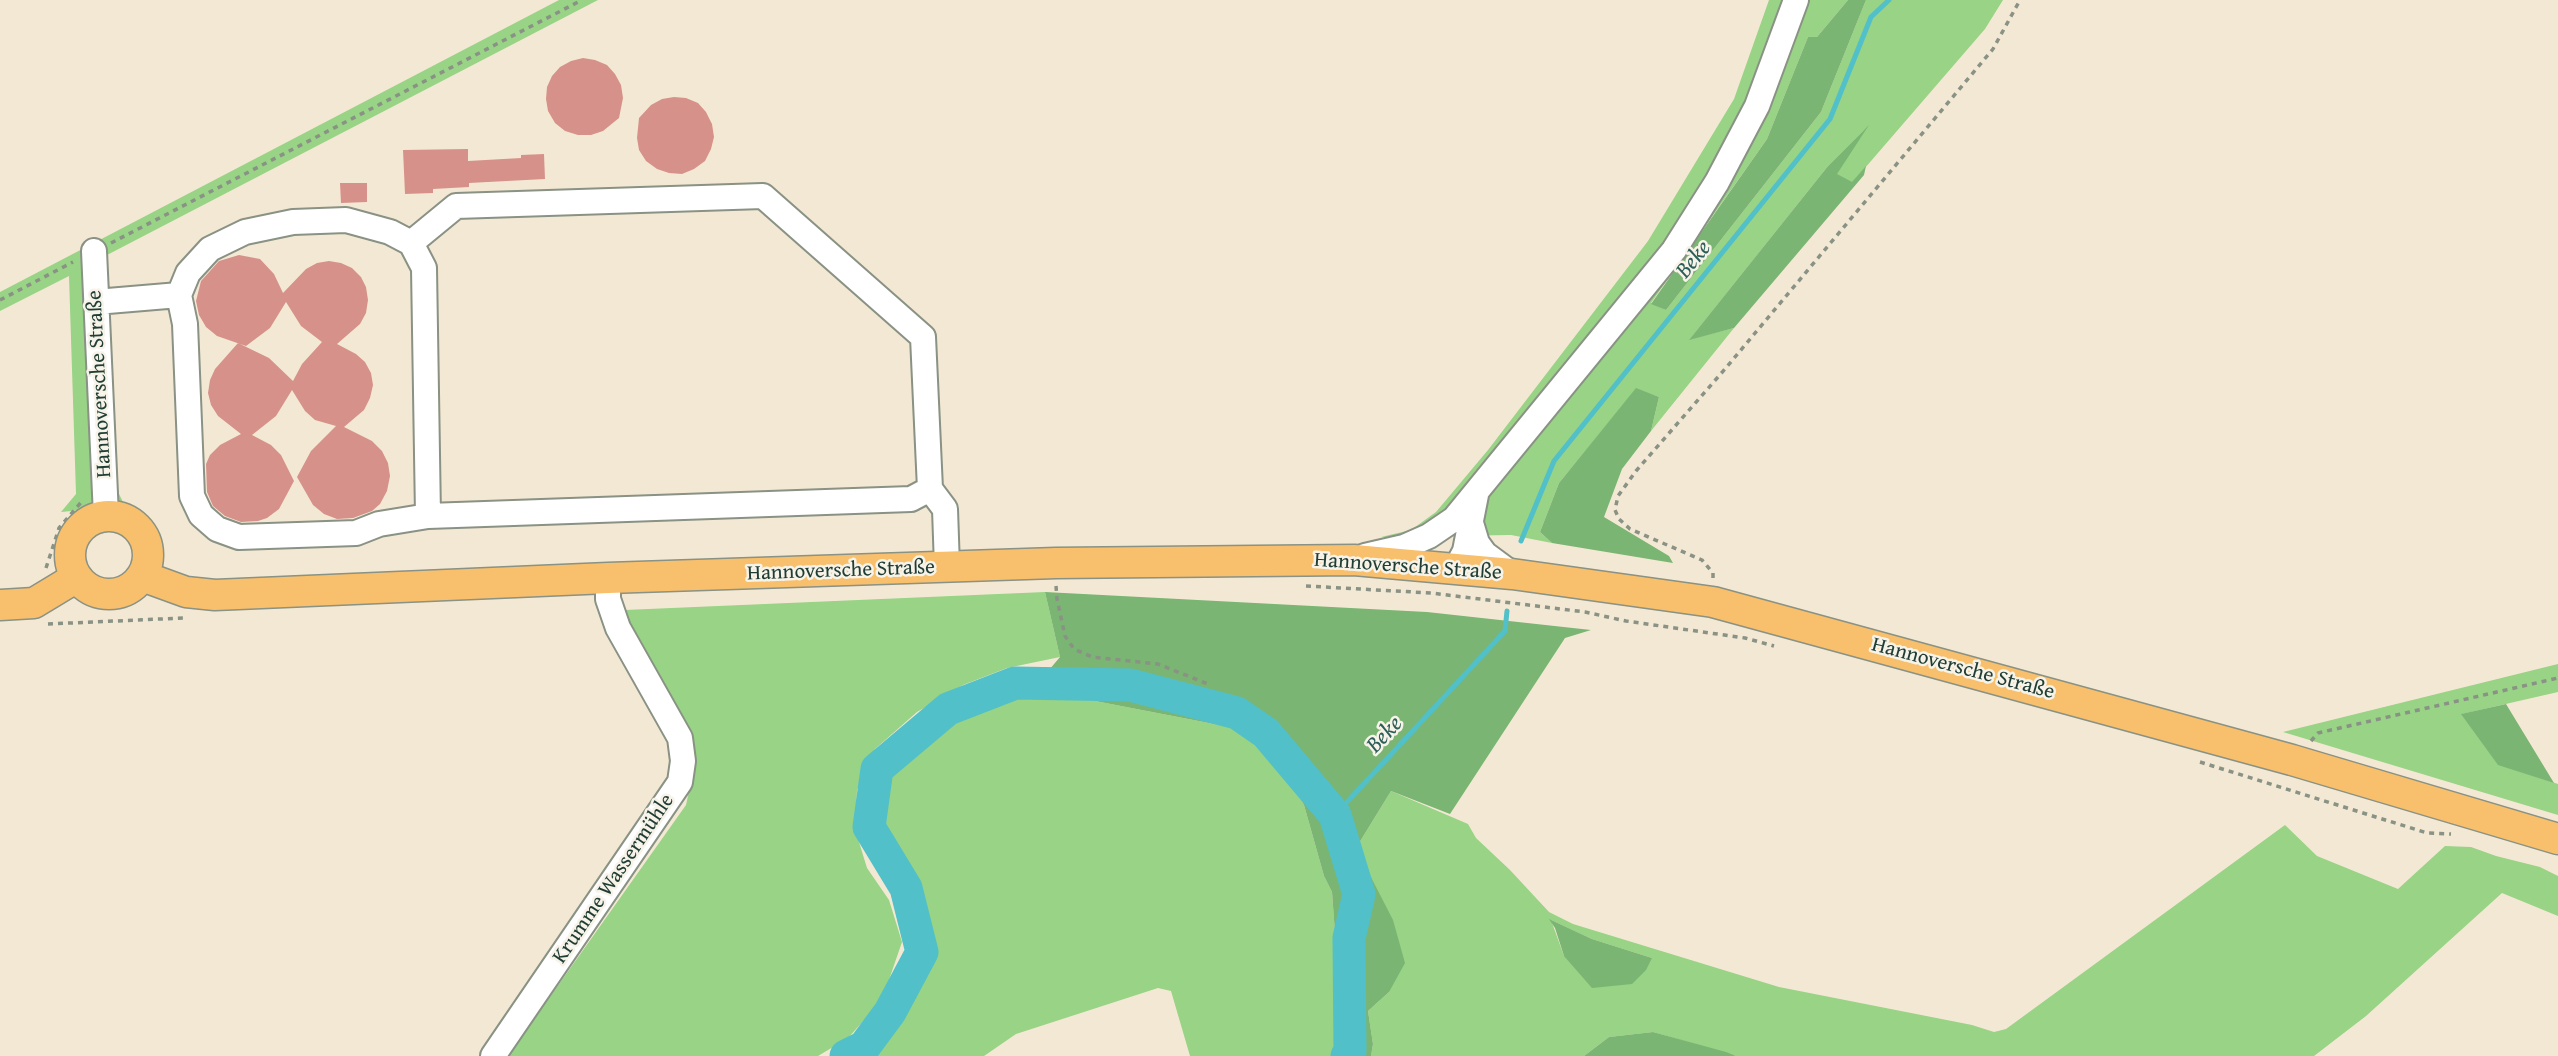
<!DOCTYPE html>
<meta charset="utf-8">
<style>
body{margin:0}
canvas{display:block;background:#f3e8d3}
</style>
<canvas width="2558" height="1056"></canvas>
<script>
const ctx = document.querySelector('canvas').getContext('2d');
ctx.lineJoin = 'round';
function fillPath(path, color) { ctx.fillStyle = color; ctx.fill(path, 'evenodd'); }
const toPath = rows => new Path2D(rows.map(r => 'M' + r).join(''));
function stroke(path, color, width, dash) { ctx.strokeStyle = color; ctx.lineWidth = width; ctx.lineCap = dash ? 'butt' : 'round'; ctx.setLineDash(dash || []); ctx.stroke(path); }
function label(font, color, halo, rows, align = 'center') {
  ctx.font = font + ' "Gentium Book Plus",serif'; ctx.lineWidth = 5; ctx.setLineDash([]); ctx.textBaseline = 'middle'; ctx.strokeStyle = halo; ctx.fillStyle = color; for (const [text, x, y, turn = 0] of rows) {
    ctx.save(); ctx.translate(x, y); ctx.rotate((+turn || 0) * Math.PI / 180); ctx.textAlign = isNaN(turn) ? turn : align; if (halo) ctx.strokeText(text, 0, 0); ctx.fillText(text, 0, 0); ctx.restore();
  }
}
fillPath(toPath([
 [559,0,598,0,107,255,116,470,117,490,125,506,61,512,76,494,69,276,0,311,0,292],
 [1769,0,1848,0,1817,37,1808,37,1767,139,1651,303,1666,310,1821,112,1866,0,2003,0,1985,29,1852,183,1836,174,1865,129,1828,166,1690,339,1734,328,1651,431,1659,397,1636,389,1559,483,1540,532,1552,543,1511,535,1381,537,1411,530,1436,512,1488,450,1648,241,1734,99],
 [1045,592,1060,657,1007,668,963,685,917,712,875,749,857,790,855,829,867,868,889,900,902,942,882,1000,848,1038,818,1056,508,1056,686,805,694,768,633,639,625,610],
 [2558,664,2558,692,2462,714,2498,764,2558,784,2558,815,2283,732],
 [1033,689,1240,729,1282,765,1304,805,1324,876,1332,892,1341,1014,1333,1056,1190,1056,1171,991,1158,988,1016,1034,984,1056,873,1056,926,976,931,952,916,886,883,826,886,777,947,723,1002,694],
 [1391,791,1468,824,1476,838,1510,870,1549,912,1573,924,1779,987,1972,1025,1994,1032,2006,1029,2285,825,2317,856,2398,889,2445,846,2471,847,2496,856,2540,867,2558,876,2558,916,2502,893,2366,1016,2314,1056,1736,1056,1653,1032,1609,1037,1584,1056,1371,1056,1373,1044,1368,1011,1389,992,1356,848],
 [1551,920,1592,939,1652,958,1564,956]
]), '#98d386');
fillPath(toPath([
 [1848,0,1866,0,1821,112,1666,310,1651,304,1767,139,1808,37,1817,37],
 [1869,125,1837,174,1852,182,1866,166,1864,175,1734,328,1689,340,1828,166],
 [1636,388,1659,397,1651,431,1622,469,1604,517,1669,556,1673,563,1552,543,1540,532,1559,483],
 [1045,592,1427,612,1591,630,1565,638,1450,814,1391,791,1356,848,1393,920,1405,963,1389,992,1368,1011,1373,1044,1371,1056,1333,1056,1341,1014,1332,892,1324,876,1304,805,1282,765,1240,729,1033,689,1060,657],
 [2506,704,2554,783,2498,765,2461,714],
 [1549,919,1592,939,1652,958,1646,970,1632,984,1592,988,1564,956,1555,928],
 [1653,1032,1726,1052,1736,1056,1584,1056,1609,1037]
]), '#7ab573');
stroke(toPath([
 [1521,541,1554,461,1830,119,1871,17,1889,0],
 [1335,815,1505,631,1507,611]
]), '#52c0c8', 5);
stroke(toPath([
 [846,1056,864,1047,890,1012,922,952,906,888,869,827,877,769,948,709,1015,683,1130,685,1237,713,1266,733,1335,815,1359,894,1349,938,1350,1051,1347,1056]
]), '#52c0c8', 33);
fillPath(toPath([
 [583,58,595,60,607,65,615,74,621,85,623,98,619,118,603,131,591,135,578,135,565,131,555,123,548,111,546,99,547,87,552,76,560,67,571,61],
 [674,97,686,98,698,103,706,112,712,124,714,137,711,149,705,161,694,169,682,174,669,173,657,169,646,161,639,150,637,138,639,118,651,105,662,99],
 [468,149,468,161,521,158,521,155,544,154,545,179,469,183,469,187,433,189,433,193,405,194,403,150],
 [340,183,367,183,367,202,341,203],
 [239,255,260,259,274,274,283,293,306,269,317,263,329,261,341,263,352,268,361,277,366,287,368,300,366,313,360,324,337,344,356,354,365,362,371,373,373,385,370,398,364,410,344,427,372,441,382,451,388,463,390,476,387,491,380,504,372,511,353,518,337,519,324,514,313,505,297,477,311,451,336,426,315,420,305,411,292,390,276,416,252,435,271,445,281,455,294,481,279,509,267,518,258,521,241,522,225,516,213,506,207,492,206,464,210,455,220,445,241,434,218,416,211,405,208,393,210,380,215,369,238,343,269,358,293,381,302,364,322,342,301,326,286,302,270,328,246,346,217,336,206,327,199,315,196,301,201,281,219,261]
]), '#d6928a');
const minor = toPath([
 [411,243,456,206,763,196,923,337,930,489,945,509,947,567],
 [94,251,106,516],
 [96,302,179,295,188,273,210,249,245,232,293,222,346,220,390,232,411,243,424,268,428,516,379,524,356,533,239,537,217,529,201,515,192,496,185,324,179,295],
 [428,516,911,499,930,489],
 [1471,523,1477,543,1485,554,1512,574],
 [1365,556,1404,547,1429,536,1454,519,1674,250,1717,182,1757,106,1796,0],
 [1456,568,1465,551,1476,495],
 [493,1056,680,782,683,761,680,738,618,628,608,599,608,578]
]);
const major = toPath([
 '70 555a39 39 0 1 1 78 0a39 39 0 1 1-78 0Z',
 [142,576,186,592,215,595,608,578,1056,563,1354,560,1512,574,1713,602,2292,760,2558,839],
 [0,605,34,603,77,577]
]);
stroke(minor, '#899284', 28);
stroke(major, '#899284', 33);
stroke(toPath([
 [111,243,582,0],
 [0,300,73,262],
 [46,568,59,528,83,500],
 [1713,578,1713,573,1702,560,1630,529,1619,519,1615,510,1618,496,1636,471,1725,369,1993,49,2020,0],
 [1056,586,1057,599,1065,636,1074,649,1092,657,1158,664,1208,684],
 [1306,586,1431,593,1585,612,1626,621,1745,638,1774,646],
 [48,624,183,618],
 [2311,741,2318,733,2558,678],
 [2200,762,2427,833,2451,834]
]), '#899284', 3.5, [5, 5]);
stroke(minor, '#fff', 24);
stroke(major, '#f8bf6c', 30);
label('21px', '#1f3d34', '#f7f3e8', [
 ["Hannoversche Straße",100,384,-93],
 ["Hannoversche Straße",1408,567,4],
 ["Hannoversche Straße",841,571,-2],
 ["Hannoversche Straße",1963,669,15],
 ["Krumme Wassermühle",614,879,-56]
]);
label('italic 23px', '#2c5e59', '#f7f3e8', [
 ["Beke",1694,260,-51],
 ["Beke",1385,735,-47]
]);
</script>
